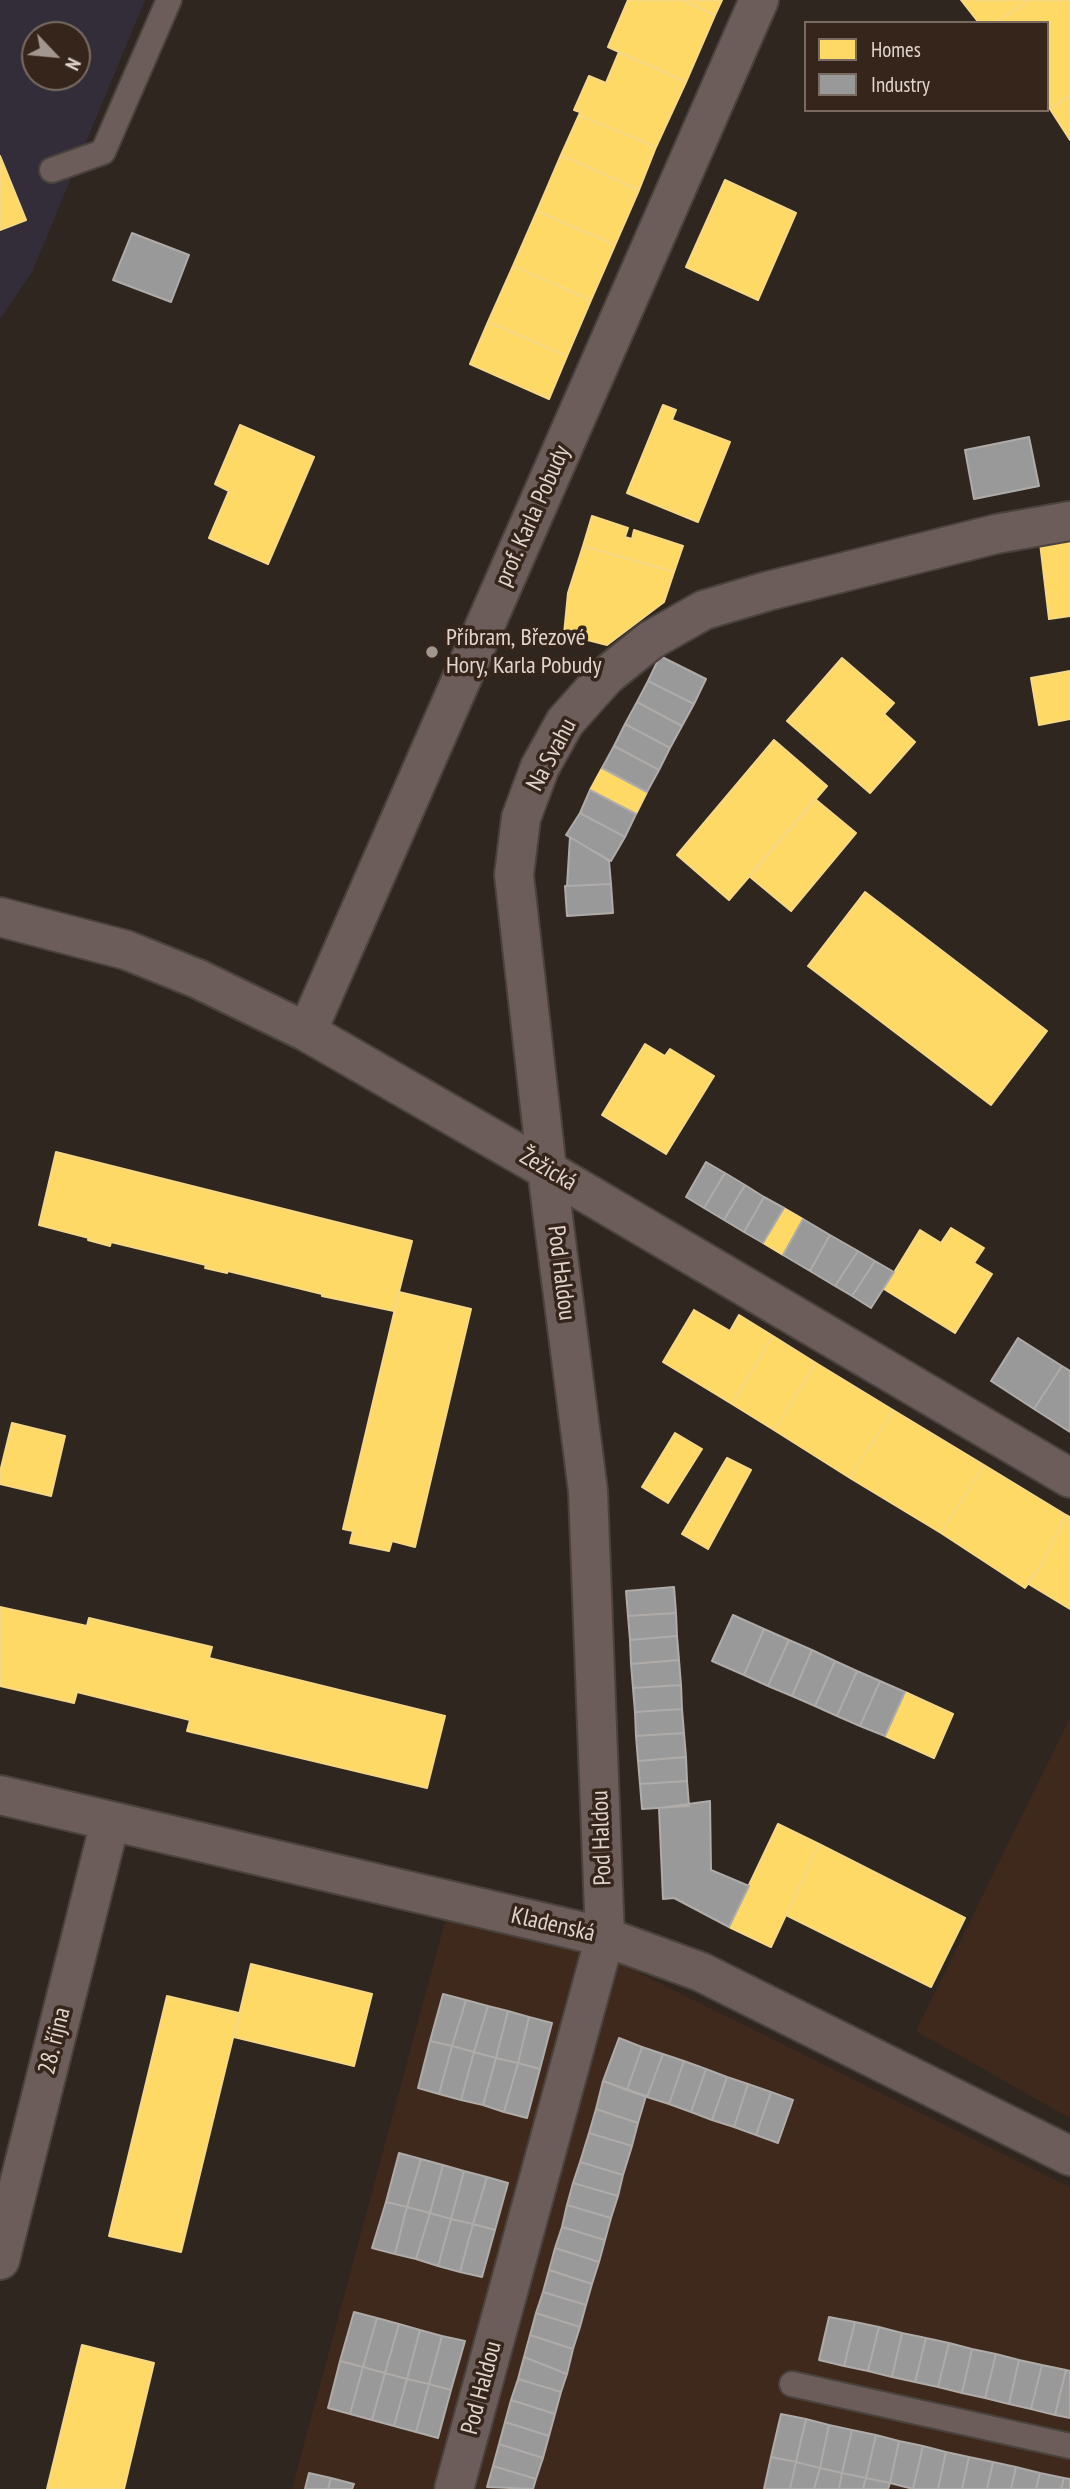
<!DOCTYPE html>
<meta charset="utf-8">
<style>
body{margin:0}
#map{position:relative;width:1070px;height:2489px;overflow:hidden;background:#302620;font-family:"PT Sans Narrow",sans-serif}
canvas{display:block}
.legend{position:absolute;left:804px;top:21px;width:245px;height:91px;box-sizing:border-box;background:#36251a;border:2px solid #7a6b62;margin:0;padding:9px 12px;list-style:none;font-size:21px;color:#e0d4cd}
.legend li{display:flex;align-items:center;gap:14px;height:35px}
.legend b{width:35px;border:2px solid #7a6b62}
.north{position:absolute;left:21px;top:21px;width:70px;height:70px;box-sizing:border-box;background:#36251a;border:2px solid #7a6b62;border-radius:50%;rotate:116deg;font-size:19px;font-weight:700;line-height:28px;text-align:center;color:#e0d4cd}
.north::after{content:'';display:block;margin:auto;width:24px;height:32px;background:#a29790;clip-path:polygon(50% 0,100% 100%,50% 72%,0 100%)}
</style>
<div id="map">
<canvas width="1070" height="2489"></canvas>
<ul class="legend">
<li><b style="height:19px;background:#ffd966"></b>Homes</li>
<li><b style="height:19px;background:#999"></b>Industry</li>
</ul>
<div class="north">N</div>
</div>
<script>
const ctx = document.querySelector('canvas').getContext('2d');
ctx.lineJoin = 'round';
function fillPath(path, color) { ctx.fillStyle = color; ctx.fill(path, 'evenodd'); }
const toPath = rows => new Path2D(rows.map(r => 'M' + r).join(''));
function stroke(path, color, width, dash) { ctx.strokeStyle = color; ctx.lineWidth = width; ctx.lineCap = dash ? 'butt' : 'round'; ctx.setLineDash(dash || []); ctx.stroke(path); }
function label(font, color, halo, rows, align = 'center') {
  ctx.font = font + ' "PT Sans Narrow",sans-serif'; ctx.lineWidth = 7; ctx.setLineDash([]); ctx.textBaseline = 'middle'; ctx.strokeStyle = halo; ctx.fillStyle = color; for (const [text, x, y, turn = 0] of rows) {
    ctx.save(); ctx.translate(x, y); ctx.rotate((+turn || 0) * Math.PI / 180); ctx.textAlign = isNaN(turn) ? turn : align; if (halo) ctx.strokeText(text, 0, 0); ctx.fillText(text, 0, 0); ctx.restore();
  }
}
fillPath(toPath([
 [1070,1718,1070,2118,916,2031],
 [446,1918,595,1951,1070,2187,1070,2489,292,2489]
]), '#3f291c');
fillPath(toPath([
 [0,0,145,0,32,272,0,319],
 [35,35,77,35,77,77,35,77]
]), '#332d3a');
const homes = toPath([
 [628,0,681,0,715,15,686,82,608,47,628,0],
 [681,0,722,0,715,15,681,0],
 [961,0,1029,0,995,23,979,23,961,0],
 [1029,0,1070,0,1070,95,1050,109,1047,106,1047,23,995,23,1029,0],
 [619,52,686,82,656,147,579,115,580,112,574,110,589,76,606,83,619,52],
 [1070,95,1070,140,1050,109,1070,95],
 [579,115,656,147,639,190,561,155,579,115],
 [561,155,639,190,615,245,537,211,561,155],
 [0,156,26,220,0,230,0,156],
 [725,180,796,213,758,300,686,267,725,180],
 [537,211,615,245,591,300,513,266,537,211],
 [513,266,591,300,567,356,488,322,513,266],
 [488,322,567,356,549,399,470,364,488,322],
 [663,405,676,410,672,420,730,442,698,522,627,493,663,405],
 [240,425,314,457,268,564,209,538,229,491,215,484,240,425],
 [592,516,628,528,625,537,632,539,634,530,683,546,674,572,583,546,592,516],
 [1070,540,1070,616,1049,619,1040,543,1070,540],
 [583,546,674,572,664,602,607,645,564,634,568,593,583,546],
 [842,658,894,703,884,714,915,742,870,793,787,721,842,658],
 [1070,671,1070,719,1039,725,1031,678,1070,671],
 [774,740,827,786,729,900,677,855,774,740],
 [602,768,647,792,636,814,590,790,602,768],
 [815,799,856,833,791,911,749,876,815,799],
 [865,892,1047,1031,991,1105,808,966,865,892],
 [645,1044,665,1056,670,1049,714,1076,666,1154,602,1115,645,1044],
 [56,1152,412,1241,394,1311,322,1296,322,1294,228,1271,227,1273,205,1268,206,1265,111,1242,110,1246,88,1240,89,1238,39,1225,56,1152],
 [784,1208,803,1219,783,1255,763,1243,784,1208],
 [951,1228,984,1248,974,1263,992,1274,955,1333,884,1289,920,1230,941,1243,951,1228],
 [399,1292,471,1309,415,1547,392,1541,389,1551,350,1543,353,1531,343,1529,399,1292],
 [694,1310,730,1331,739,1315,773,1336,732,1404,663,1362,694,1310],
 [773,1336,816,1363,774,1430,732,1404,773,1336],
 [816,1363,893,1410,850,1478,774,1430,816,1363],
 [893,1410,984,1465,941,1533,850,1478,893,1410],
 [12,1423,65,1436,51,1496,0,1484,0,1472,12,1423],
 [675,1433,702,1449,668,1503,642,1487,675,1433],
 [727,1458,751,1470,708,1549,682,1534,727,1458],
 [984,1465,1066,1515,1040,1567,1025,1588,941,1533,984,1465],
 [1066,1515,1070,1517,1070,1609,1027,1583,1040,1567,1066,1515],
 [0,1607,87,1626,89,1618,212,1647,209,1658,445,1716,427,1788,187,1731,190,1720,77,1692,74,1703,0,1686,0,1607],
 [905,1692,953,1714,934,1758,885,1736,905,1692],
 [778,1824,819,1844,771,1947,729,1927,778,1824],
 [819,1844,965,1918,931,1987,786,1915,819,1844],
 [251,1964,372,1994,354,2066,234,2037,251,1964],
 [167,1996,239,2013,181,2252,109,2236,167,1996],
 [82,2345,154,2363,124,2489,47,2489,82,2345]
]);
fillPath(homes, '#ffd966');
stroke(homes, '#f6d885', 2);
const industry = toPath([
 [132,233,189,255,171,302,113,280,132,233],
 [1029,437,1039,486,974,499,965,450,1029,437],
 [660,656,706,679,694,704,648,681,660,656],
 [648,681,694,704,682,726,637,702,648,681],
 [637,702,682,726,670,748,625,724,637,702],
 [625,724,670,748,659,770,614,746,625,724],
 [614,746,659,770,647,792,602,768,614,746],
 [590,790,636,814,625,837,580,813,590,790],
 [580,813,625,837,611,861,566,835,580,813],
 [570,837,609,861,611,884,567,886,570,837],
 [611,884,613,913,567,916,565,886,611,884],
 [706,1162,725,1173,704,1208,686,1197,706,1162],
 [725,1173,745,1185,724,1220,704,1208,725,1173],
 [745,1185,764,1197,744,1232,724,1220,745,1185],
 [764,1197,784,1208,763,1243,744,1232,764,1197],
 [803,1219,830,1235,810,1271,783,1255,803,1219],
 [830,1235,858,1251,835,1286,810,1271,830,1235],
 [858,1251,875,1261,852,1296,835,1286,858,1251],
 [875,1261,894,1272,871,1308,852,1296,875,1261],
 [1018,1338,1062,1366,1034,1409,991,1381,1018,1338],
 [1062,1366,1070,1371,1070,1432,1034,1409,1062,1366],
 [674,1587,676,1613,628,1616,626,1591,674,1587],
 [676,1613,677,1636,630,1640,628,1616,676,1613],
 [733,1615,764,1629,744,1675,712,1661,733,1615],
 [764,1629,789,1640,768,1686,744,1675,764,1629],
 [677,1636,679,1660,631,1664,630,1640,677,1636],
 [789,1640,812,1650,792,1696,768,1686,789,1640],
 [812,1650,835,1661,815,1706,792,1696,812,1650],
 [679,1660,681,1685,633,1688,631,1664,679,1660],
 [835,1661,857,1671,837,1716,815,1706,835,1661],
 [857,1671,880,1681,860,1726,837,1716,857,1671],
 [880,1681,905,1692,885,1736,860,1726,880,1681],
 [681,1685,682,1709,635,1712,633,1688,681,1685],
 [682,1709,684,1733,636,1736,635,1712,682,1709],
 [684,1733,686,1757,638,1761,636,1736,684,1733],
 [686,1757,687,1781,640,1784,638,1761,686,1757],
 [687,1781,689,1806,642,1809,640,1784,687,1781],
 [710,1801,711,1870,749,1886,729,1927,674,1898,663,1899,659,1808,710,1801],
 [443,1994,466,2000,452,2046,430,2041,443,1994],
 [466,2000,488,2006,474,2052,452,2046,466,2000],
 [488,2006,508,2011,496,2058,474,2052,488,2006],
 [508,2011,529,2017,518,2063,496,2058,508,2011],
 [529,2017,552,2023,540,2069,518,2063,529,2017],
 [619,2038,642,2047,627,2090,603,2081,619,2038],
 [430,2041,452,2046,439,2094,418,2088,430,2041],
 [452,2046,474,2052,461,2100,439,2094,452,2046],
 [642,2047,663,2054,647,2097,627,2090,642,2047],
 [474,2052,496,2058,483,2105,461,2100,474,2052],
 [663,2054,684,2061,669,2104,647,2097,663,2054],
 [496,2058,518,2063,504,2112,483,2105,496,2058],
 [684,2061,706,2069,691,2112,669,2104,684,2061],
 [518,2063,540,2069,527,2118,504,2112,518,2063],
 [706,2069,727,2077,712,2120,691,2112,706,2069],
 [727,2077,748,2084,734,2127,712,2120,727,2077],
 [603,2081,646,2096,638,2123,596,2109,603,2081],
 [748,2084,771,2092,756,2135,734,2127,748,2084],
 [771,2092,793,2100,778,2143,756,2135,771,2092],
 [596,2109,638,2123,632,2146,589,2133,596,2109],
 [589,2133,632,2146,623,2175,580,2162,589,2133],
 [399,2153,421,2159,407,2207,386,2202,399,2153],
 [421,2159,443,2165,430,2213,407,2207,421,2159],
 [580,2162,623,2175,618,2196,573,2183,580,2162],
 [443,2165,464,2171,451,2219,430,2213,443,2165],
 [464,2171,487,2177,473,2224,451,2219,464,2171],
 [487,2177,508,2183,495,2230,473,2224,487,2177],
 [573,2183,618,2196,611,2218,567,2205,573,2183],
 [386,2202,407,2207,395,2254,372,2248,386,2202],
 [567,2205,611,2218,605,2240,562,2227,567,2205],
 [407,2207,430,2213,416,2259,395,2254,407,2207],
 [430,2213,451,2219,438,2266,416,2259,430,2213],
 [451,2219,473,2224,460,2272,438,2266,451,2219],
 [473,2224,495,2230,482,2277,460,2272,473,2224],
 [562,2227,605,2240,599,2262,555,2248,562,2227],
 [555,2248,599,2262,592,2284,549,2270,555,2248],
 [549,2270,592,2284,586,2305,543,2292,549,2270],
 [543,2292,586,2305,580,2327,536,2313,543,2292],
 [354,2312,377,2318,363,2367,340,2361,354,2312],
 [536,2313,580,2327,573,2349,530,2335,536,2313],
 [829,2317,855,2322,844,2366,819,2360,829,2317],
 [377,2318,399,2324,385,2373,363,2367,377,2318],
 [855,2322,879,2327,868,2371,844,2366,855,2322],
 [399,2324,420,2330,407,2379,385,2373,399,2324],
 [879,2327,902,2333,892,2377,868,2371,879,2327],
 [420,2330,442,2336,429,2384,407,2379,420,2330],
 [902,2333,926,2338,915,2382,892,2377,902,2333],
 [530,2335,573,2349,567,2374,524,2357,530,2335],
 [442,2336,465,2341,451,2390,429,2384,442,2336],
 [926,2338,949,2343,938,2387,915,2382,926,2338],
 [949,2343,972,2349,962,2393,938,2387,949,2343],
 [972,2349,996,2354,985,2398,962,2393,972,2349],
 [996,2354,1019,2360,1009,2404,985,2398,996,2354],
 [524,2357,567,2374,561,2392,518,2379,524,2357],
 [1019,2360,1042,2365,1031,2409,1009,2404,1019,2360],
 [340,2361,363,2367,350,2414,328,2408,340,2361],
 [1042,2365,1066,2370,1055,2415,1031,2409,1042,2365],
 [363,2367,385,2373,372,2420,350,2414,363,2367],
 [1066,2370,1070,2371,1070,2418,1055,2415,1066,2370],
 [385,2373,407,2379,394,2426,372,2420,385,2373],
 [407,2379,429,2384,416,2432,394,2426,407,2379],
 [518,2379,561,2392,555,2414,511,2400,518,2379],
 [429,2384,451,2390,438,2438,416,2432,429,2384],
 [511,2400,555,2414,549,2436,505,2422,511,2400],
 [781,2414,806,2419,796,2462,771,2457,781,2414],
 [806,2419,829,2425,820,2468,796,2462,806,2419],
 [505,2422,549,2436,543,2458,499,2444,505,2422],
 [829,2425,852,2430,842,2473,820,2468,829,2425],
 [852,2430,876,2435,866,2478,842,2473,852,2430],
 [876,2435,899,2441,890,2483,866,2478,876,2435],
 [899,2441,923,2446,913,2489,890,2483,899,2441],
 [499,2444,543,2458,536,2479,493,2466,499,2444],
 [923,2446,946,2452,938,2489,913,2489,923,2446],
 [946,2452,969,2457,962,2489,938,2489,946,2452],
 [771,2457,796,2462,790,2489,764,2489,771,2457],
 [969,2457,993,2462,987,2489,962,2489,969,2457],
 [796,2462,820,2468,814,2489,790,2489,796,2462],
 [993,2462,1016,2467,1011,2489,987,2489,993,2462],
 [493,2466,536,2479,533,2489,487,2487,493,2466],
 [1016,2467,1040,2473,1036,2489,1011,2489,1016,2467],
 [820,2468,842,2473,839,2489,814,2489,820,2468],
 [309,2473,331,2478,328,2489,305,2489,309,2473],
 [842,2473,866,2478,863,2489,839,2489,842,2473],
 [1040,2473,1064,2478,1061,2489,1036,2489,1040,2473],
 [331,2478,354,2484,352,2489,328,2489,331,2478],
 [866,2478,890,2483,888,2489,863,2489,866,2478],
 [1064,2478,1070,2479,1070,2489,1061,2489,1064,2478]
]);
fillPath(industry, '#999');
stroke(industry, '#aeaba9', 2);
const lane = toPath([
 [52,170,103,152,169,0],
 [792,2384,1070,2446]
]);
const street = toPath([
 [0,917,126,950,198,979,307,1032,547,1170,1070,1478],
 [307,1032,759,0],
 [0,1795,605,1937,701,1972,1070,2156],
 [0,2260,110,1822],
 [454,2489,605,1937,588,1491,547,1170,514,875,521,818,540,767,565,722,606,676,651,640,704,610,768,591,996,534,1070,521]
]);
stroke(lane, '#4a433d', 28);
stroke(street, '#4a433d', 42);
stroke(lane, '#6c5c5a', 24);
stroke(street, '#6c5c5a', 38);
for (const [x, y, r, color] of [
 [432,652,7,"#a29790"]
]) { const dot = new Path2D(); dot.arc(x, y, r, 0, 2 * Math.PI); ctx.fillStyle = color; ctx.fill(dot); stroke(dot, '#36251a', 2.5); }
label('24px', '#e0d4cd', '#36251a', [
 ["prof. Karla Pobudy",533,516,-66],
 ["Na Svahu",552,755,-62],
 ["Žežická",548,1170,30],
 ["Pod Haldou",561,1273,83],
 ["Pod Haldou",602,1838,-92],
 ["Kladenská",553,1925,13],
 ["28. října",55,2041,-76],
 ["Pod Haldou",482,2388,-75]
]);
label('24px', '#e0d4cd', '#36251a', [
 ["Příbram, Březové",446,638],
 ["Hory, Karla Pobudy",446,666]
], 'left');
</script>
